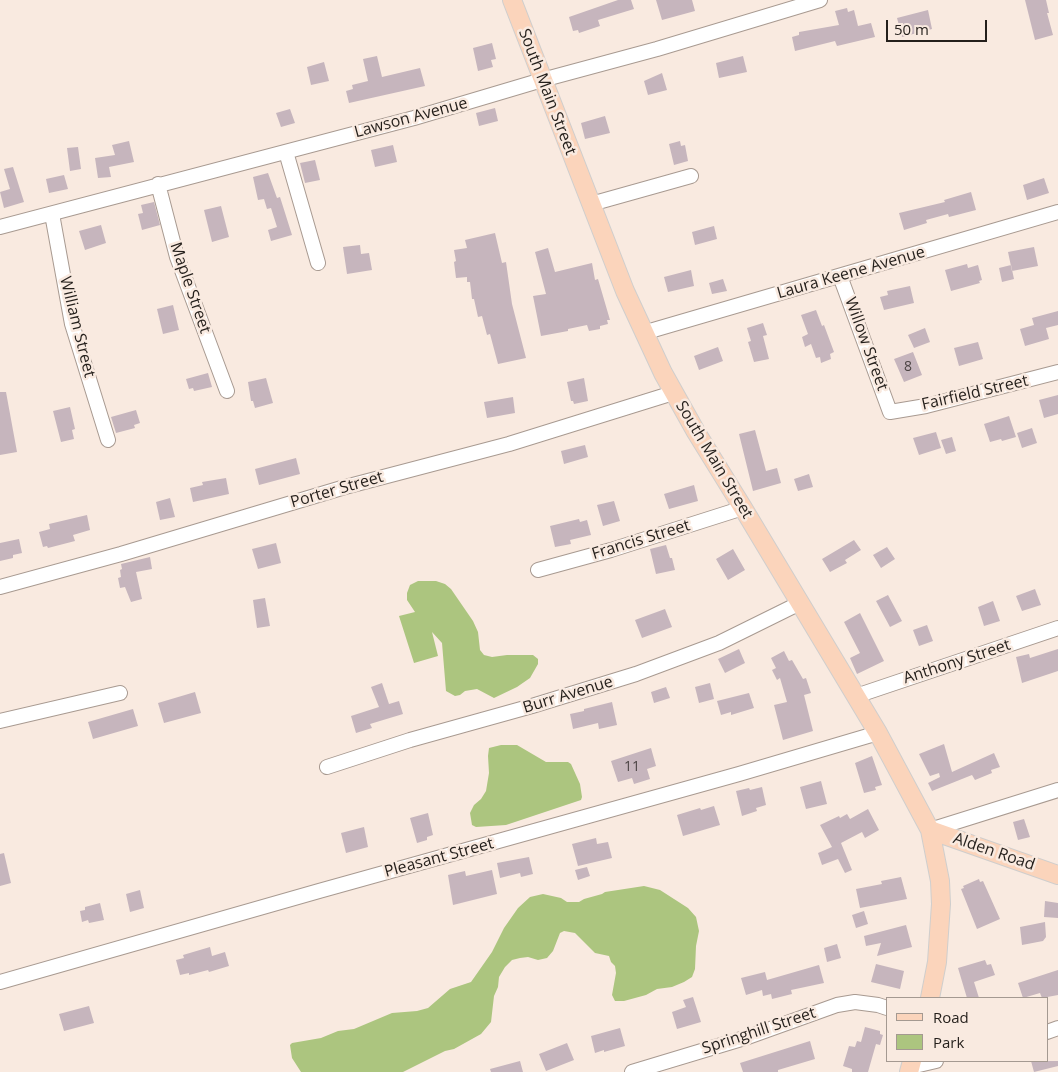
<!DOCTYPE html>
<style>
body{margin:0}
#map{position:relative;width:1058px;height:1072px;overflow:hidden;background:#f9eae0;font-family:"Open Sans",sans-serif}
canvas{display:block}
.legend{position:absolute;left:886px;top:997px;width:162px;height:65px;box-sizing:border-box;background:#f9eae0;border:1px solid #a49991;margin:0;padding:6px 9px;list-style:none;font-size:15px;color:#241f1b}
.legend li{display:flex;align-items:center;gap:10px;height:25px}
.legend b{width:25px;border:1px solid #a49991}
.scale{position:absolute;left:886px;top:20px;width:101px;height:22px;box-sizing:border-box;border:2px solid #241f1b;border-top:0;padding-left:6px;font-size:15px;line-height:18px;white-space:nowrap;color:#241f1b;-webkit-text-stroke:4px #f9eae0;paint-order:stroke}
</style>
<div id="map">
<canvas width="1058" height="1072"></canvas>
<ul class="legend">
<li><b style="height:6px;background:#fbd4bb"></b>Road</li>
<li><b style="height:14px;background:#acc57f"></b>Park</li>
</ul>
<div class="scale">50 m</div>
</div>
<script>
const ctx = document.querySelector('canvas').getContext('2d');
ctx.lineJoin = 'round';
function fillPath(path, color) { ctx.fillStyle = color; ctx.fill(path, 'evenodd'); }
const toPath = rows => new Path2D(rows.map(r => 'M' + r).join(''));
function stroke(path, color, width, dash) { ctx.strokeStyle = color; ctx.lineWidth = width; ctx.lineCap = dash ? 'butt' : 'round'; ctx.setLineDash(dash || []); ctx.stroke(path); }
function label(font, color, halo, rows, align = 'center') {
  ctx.font = font + ' "Open Sans",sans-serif'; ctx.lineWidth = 5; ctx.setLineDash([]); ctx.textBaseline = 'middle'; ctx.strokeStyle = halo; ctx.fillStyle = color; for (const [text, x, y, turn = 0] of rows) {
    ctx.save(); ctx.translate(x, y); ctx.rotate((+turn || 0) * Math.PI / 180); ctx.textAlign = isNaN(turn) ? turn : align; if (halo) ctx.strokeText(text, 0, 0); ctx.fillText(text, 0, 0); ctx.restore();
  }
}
fillPath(toPath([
 [418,581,436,581,445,584,451,589,473,621,478,632,480,650,484,655,492,657,507,655,533,655,538,659,538,664,530,678,517,687,494,698,477,689,465,691,460,695,455,696,446,691,442,643,432,632,438,656,414,663,399,616,415,612,407,600,407,593,410,585],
 [501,745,517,745,546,762,568,762,571,764,580,784,582,797,581,800,506,825,476,827,472,825,470,813,474,805,481,799,486,791,489,773,488,756,489,748],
 [644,886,660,890,688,908,696,917,699,931,696,946,695,969,692,977,684,982,672,987,657,989,646,995,624,1001,615,1001,612,995,616,973,615,966,611,962,609,956,595,953,575,933,564,931,560,933,553,951,547,958,538,960,528,957,520,958,512,960,505,967,499,977,498,987,494,996,491,1022,481,1034,454,1049,445,1051,403,1072,301,1072,292,1058,290,1045,292,1043,321,1038,338,1031,354,1029,392,1013,417,1011,428,1008,450,989,471,982,492,952,504,928,518,908,530,897,543,894,561,898,567,902,579,902,584,899,602,894,605,892]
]), '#acc57f');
fillPath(toPath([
 [618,0,631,0,634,9,598,20,600,26,579,33,578,30,573,31,569,17],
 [656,0,692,0,695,11,662,20],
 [1025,0,1046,0,1049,13,1047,13,1053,35,1035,40],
 [847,8,848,12,854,10,858,26,871,23,875,37,837,46,835,41,795,51,792,37,799,35,799,32,839,25,835,11],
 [928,10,932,29,902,37,897,18],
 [492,43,496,59,491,60,493,67,478,71,473,48],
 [377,56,382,77,420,68,425,86,349,103,346,91,353,89,352,85,368,81,363,59],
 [743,56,747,72,719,78,716,63],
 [324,62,329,81,311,85,307,67],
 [662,73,667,90,648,95,644,81],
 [495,108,498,121,479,126,476,113],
 [290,109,295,123,281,127,276,113],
 [605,116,610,133,585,139,581,123],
 [129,141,134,162,109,167,111,177,98,178,95,158,115,155,112,145],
 [680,141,681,146,685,145,688,161,674,165,669,144],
 [393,145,397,162,375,167,371,150],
 [78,147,81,169,70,171,67,148],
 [315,160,320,180,305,183,300,163],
 [13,167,24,202,4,208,0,192,10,189,4,169],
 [268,173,277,198,280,197,292,235,271,241,268,230,277,227,271,208,267,209,264,199,258,200,253,177],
 [64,175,68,189,49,193,46,179],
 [1044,178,1049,193,1027,200,1023,185],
 [971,192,976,210,949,217,948,214,926,220,927,223,904,230,899,213,945,202,944,200],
 [154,202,160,225,142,230,138,214,143,213,141,205],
 [221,206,229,237,212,242,204,210],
 [101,225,106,243,85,250,79,231],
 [714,226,717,239,695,245,692,232],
 [495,233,502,263,506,262,512,304,526,358,498,364,490,334,487,335,482,316,478,317,474,299,472,299,470,282,467,282,467,277,456,278,454,262,456,261,454,250,467,248,465,240],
 [360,245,361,254,369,253,372,270,347,274,343,247],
 [1034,247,1038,266,1012,271,1008,252],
 [548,248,555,272,592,263,595,280,598,279,610,320,607,320,608,324,600,326,600,329,589,331,587,325,568,329,568,331,541,336,533,296,546,294,535,252],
 [967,264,968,268,978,265,982,280,979,281,980,283,951,291,945,270],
 [1011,265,1014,279,1002,282,999,268],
 [691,270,694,286,668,292,664,277],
 [723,279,727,291,712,294,709,283],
 [910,286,914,303,884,310,880,297,888,295,887,291],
 [173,305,179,330,163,334,157,309],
 [816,310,822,326,824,325,834,352,830,354,831,359,821,363,820,357,816,358,811,344,805,347,802,337,808,334,801,315],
 [1058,311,1058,325,1046,328,1049,339,1025,346,1020,329,1034,325,1032,318],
 [763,323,767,335,763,336,769,359,754,362,748,342,751,341,747,328],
 [925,328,930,342,914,348,908,335],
 [978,342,983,359,959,366,954,348],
 [718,347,723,361,699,370,694,356],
 [913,352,922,375,904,382,894,359],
 [208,373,212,387,194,391,193,388,189,389,186,379],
 [266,378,273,403,255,408,253,401,251,401,248,382],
 [584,378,588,401,574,404,573,401,571,401,567,382],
 [0,392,6,392,17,452,0,455],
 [1058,395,1058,414,1044,418,1039,400],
 [513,397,515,413,487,418,484,402],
 [70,407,75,429,72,430,74,439,61,442,53,411],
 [136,410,140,423,134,425,135,428,116,433,111,417],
 [1009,416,1016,437,1002,441,1001,439,990,442,984,424],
 [1032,428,1037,443,1022,448,1017,433],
 [755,430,766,471,777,468,781,483,753,491,739,434],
 [936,432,941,448,919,455,913,438],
 [952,437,956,451,946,454,941,440],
 [585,445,588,457,564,464,561,451],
 [296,458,300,474,259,485,255,469],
 [809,474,813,487,798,491,794,479],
 [226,478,229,494,193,502,190,488,203,485,202,482],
 [694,485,698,501,669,509,664,494],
 [170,498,175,517,160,520,156,502],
 [614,501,620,521,603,526,597,505],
 [87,515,90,530,73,535,75,541,48,548,47,546,43,547,39,532,50,529,49,524],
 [579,519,580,522,587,520,591,535,570,540,571,544,555,547,550,526],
 [19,539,22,553,13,555,13,558,0,561,0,543],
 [854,540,861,550,845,560,847,563,830,572,822,559],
 [276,543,281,563,258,569,252,549],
 [666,545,670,558,672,558,675,570,656,574,650,549],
 [887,547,895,559,881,568,873,555],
 [733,549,745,570,728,580,716,559],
 [150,557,152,569,136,572,142,599,131,602,125,587,120,588,118,578,121,577,120,570,122,569,121,564],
 [1035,589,1041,605,1022,611,1016,596],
 [888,595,902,621,890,627,876,601],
 [265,598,270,626,257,628,253,600],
 [993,601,1000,621,984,626,978,607],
 [665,609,672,627,642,638,635,620],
 [860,613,884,661,857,674,850,658,860,653,844,622],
 [927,625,933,641,919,646,913,630],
 [739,649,745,663,725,673,718,659],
 [1058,649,1058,671,1022,683,1016,657,1029,654,1030,658],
 [784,651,789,661,792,660,803,679,806,678,811,693,804,695,813,731,783,740,774,705,787,702,780,678,777,680,772,670,776,668,771,658],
 [382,683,389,704,399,701,403,714,370,724,372,728,356,733,351,716,379,707,371,687],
 [710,683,714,699,699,703,695,687],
 [666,687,670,698,654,703,651,692],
 [195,692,201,713,164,723,158,703],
 [749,693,754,708,731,715,731,712,721,715,717,701],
 [612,702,617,725,599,729,598,723,573,729,570,714,584,711,584,709],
 [133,709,138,726,93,739,88,722],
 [944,744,952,772,994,753,1000,767,991,770,992,773,975,780,972,775,932,791,928,783,940,777,939,773,930,776,919,754],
 [651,748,656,766,647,769,650,779,634,784,632,778,618,782,611,761],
 [872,756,882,785,875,787,876,790,864,793,855,763],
 [821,781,827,804,806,809,800,787],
 [762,787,766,805,756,808,757,811,742,816,736,791,749,788,750,790],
 [714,806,720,825,683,836,677,815,700,808,701,810],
 [868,809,879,830,865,838,862,832,841,843,852,870,845,873,838,859,822,865,818,853,832,847,820,825,839,816,840,818,847,814,850,819],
 [428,813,433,835,427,837,427,840,417,843,410,818],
 [1024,819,1030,837,1018,840,1013,822],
 [364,827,368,847,346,853,341,833],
 [596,838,597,844,608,842,612,858,578,866,572,844],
 [4,853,11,883,0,886,0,854],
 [529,857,533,874,521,877,520,873,500,878,497,863],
 [587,867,590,876,578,880,575,870],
 [492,870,497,894,453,905,448,875,465,871,466,876],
 [901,877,907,899,860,908,856,889,882,884,881,881],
 [979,879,980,882,983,881,1000,919,977,929,961,889,964,888,963,886],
 [140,890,144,908,130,912,126,894],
 [1045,901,1058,903,1058,918,1044,917],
 [100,903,104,920,89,923,88,920,82,922,80,911,85,910,85,907],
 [864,911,868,924,856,928,852,915],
 [1045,922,1046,937,1043,941,1022,945,1020,927],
 [906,925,912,947,877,956,881,943,866,946,864,936],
 [837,944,841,958,827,962,824,948],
 [210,947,212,956,225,952,229,966,209,972,208,970,189,975,189,973,180,975,176,960,184,958,183,955],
 [985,960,987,965,991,964,995,975,974,982,979,998,967,998,958,968],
 [876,964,904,971,900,989,871,982],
 [819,965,824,983,791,990,792,994,772,999,771,994,763,996,762,990,746,995,741,978,765,972,767,980],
 [1058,970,1058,995,1042,998,1040,993,1023,998,1018,983],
 [693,997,701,1022,677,1029,672,1012,686,1007,683,1000],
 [89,1006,94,1023,64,1031,59,1014],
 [865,1027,880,1031,880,1034,883,1035,880,1045,876,1044,868,1072,852,1072,852,1069,843,1066,849,1046,855,1047,857,1041,861,1042],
 [620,1028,625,1046,604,1052,604,1050,595,1053,591,1036],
 [810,1041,815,1059,778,1070,778,1072,743,1072,740,1063],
 [567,1043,574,1060,546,1071,539,1054],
 [520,1061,523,1072,491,1072,490,1069],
 [1031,1061,1058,1061,1058,1066,1034,1072]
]), '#c6b5bd');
const minor = toPath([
 [286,152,318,263],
 [158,184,177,257,227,391],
 [591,204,691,176],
 [52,214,72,324,108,440],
 [0,227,414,118,542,80,657,49,820,0],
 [840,276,890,412,926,406,1058,372],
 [643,333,1058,212],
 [538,570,611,550,743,508],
 [0,587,121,554,345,487,509,444,673,393],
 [856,696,1058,628],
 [0,721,120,693],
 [327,767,410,740,532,706,636,674,719,643,800,603],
 [930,830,1058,790],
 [0,982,319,891,739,774,878,733],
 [1047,1032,1058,1028],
 [910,1067,936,1061],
 [632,1072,748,1037,837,1005,855,1002,878,1005,887,1008]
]);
const major = toPath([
 [512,0,625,291,663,373,696,432,743,508,878,733,930,830,940,881,941,904,937,962,930,998],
 [930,830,1058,875],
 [909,1072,912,1061]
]);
stroke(minor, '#a89a91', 16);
stroke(major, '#cfcecd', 20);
stroke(minor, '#fff', 14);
stroke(major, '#fbd4bb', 18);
label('14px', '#4c4444', null, [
 ["8",908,367],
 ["11",632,767]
]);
label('16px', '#241f1b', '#f9eae0', [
 ["South Main Street",547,92,69],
 ["Lawson Avenue",411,118,-15],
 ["Laura Keene Avenue",851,273,-16],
 ["Maple Street",190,288,71],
 ["William Street",77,327,76],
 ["Willow Street",866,344,70],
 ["Fairfield Street",975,393,-13],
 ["South Main Street",714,460,59],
 ["Porter Street",337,490,-16],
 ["Francis Street",641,540,-17],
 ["Anthony Street",957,662,-18],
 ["Burr Avenue",568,695,-17],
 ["Alden Road",994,852,19],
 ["Pleasant Street",439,858,-15],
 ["Springhill Street",759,1031,-18]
]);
</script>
